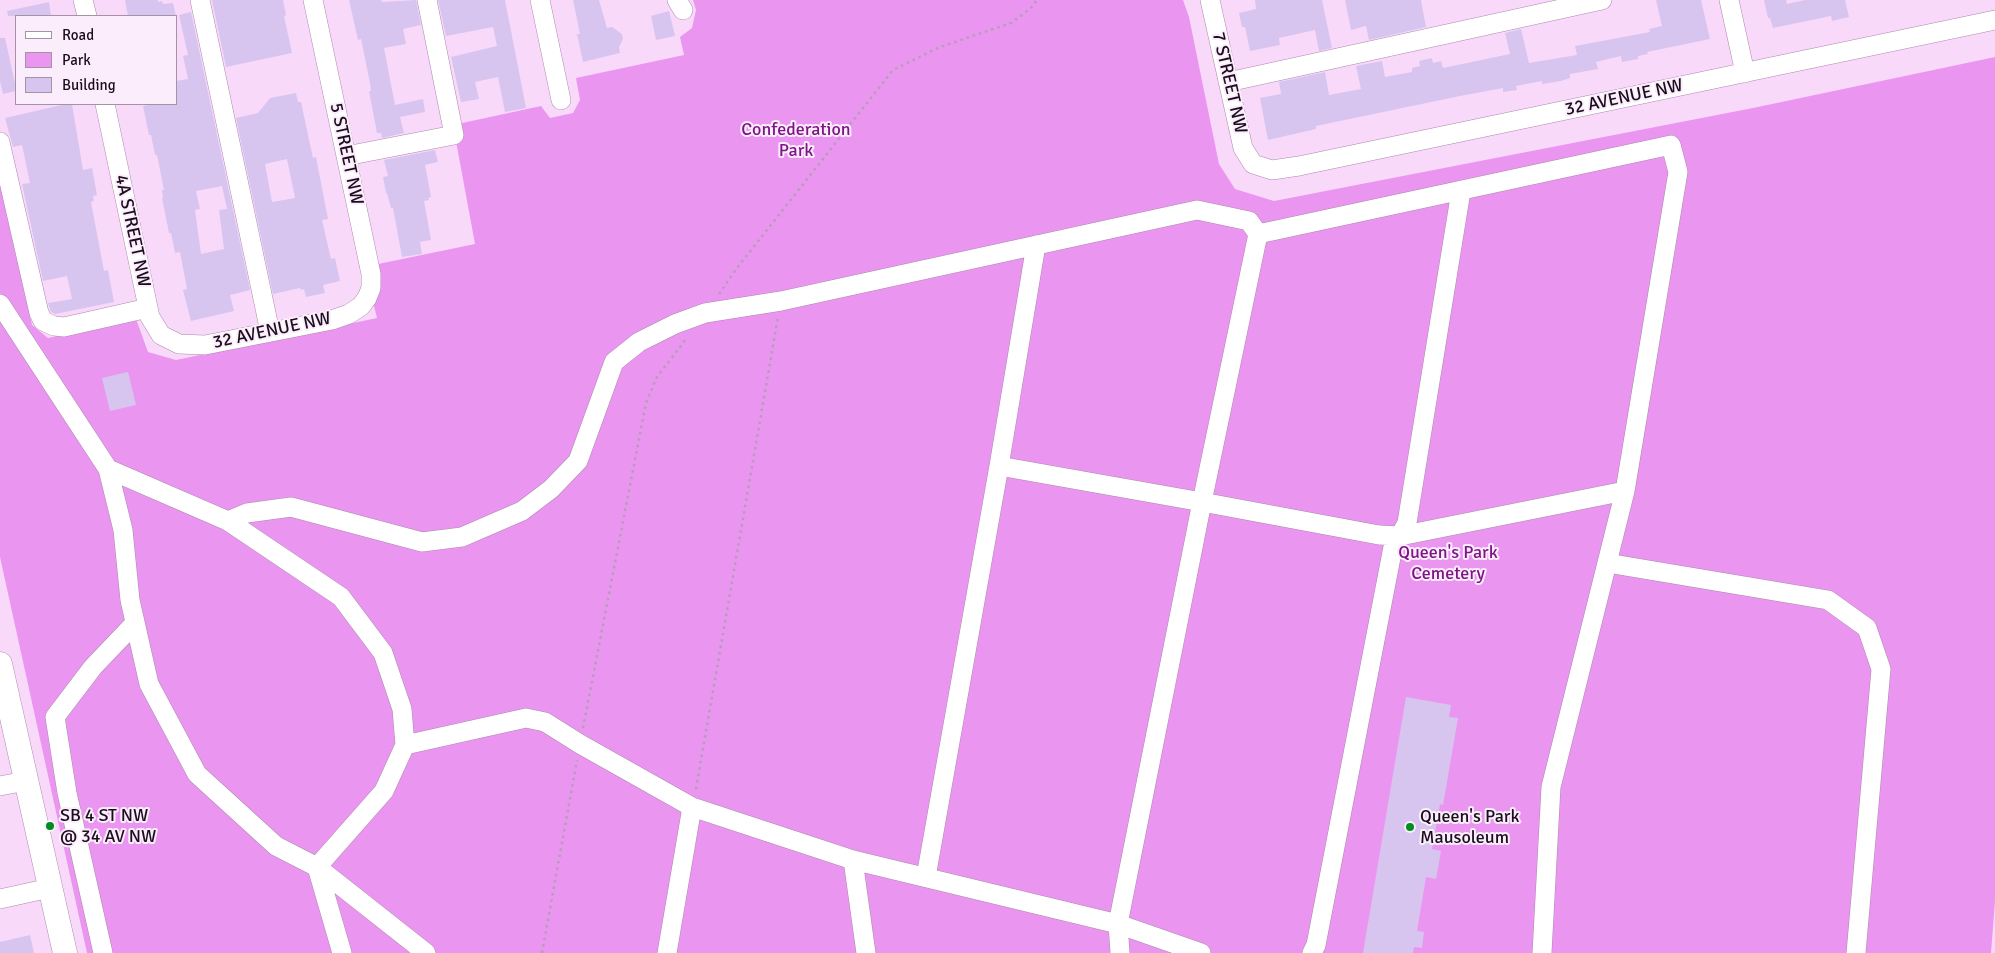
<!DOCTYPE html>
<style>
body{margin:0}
#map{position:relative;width:1995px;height:953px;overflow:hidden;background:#f9d9fa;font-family:Signika,sans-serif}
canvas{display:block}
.legend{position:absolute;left:15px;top:15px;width:162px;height:90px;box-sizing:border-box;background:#fcedfd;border:1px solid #a294a3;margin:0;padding:6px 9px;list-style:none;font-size:15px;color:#1b0e1c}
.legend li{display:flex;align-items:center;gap:10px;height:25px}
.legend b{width:25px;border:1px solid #a294a3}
</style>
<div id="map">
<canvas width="1995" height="953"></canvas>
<ul class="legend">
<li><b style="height:6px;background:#fff"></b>Road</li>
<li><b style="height:14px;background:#ea96f0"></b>Park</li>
<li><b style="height:14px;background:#d7c5f0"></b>Building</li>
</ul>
</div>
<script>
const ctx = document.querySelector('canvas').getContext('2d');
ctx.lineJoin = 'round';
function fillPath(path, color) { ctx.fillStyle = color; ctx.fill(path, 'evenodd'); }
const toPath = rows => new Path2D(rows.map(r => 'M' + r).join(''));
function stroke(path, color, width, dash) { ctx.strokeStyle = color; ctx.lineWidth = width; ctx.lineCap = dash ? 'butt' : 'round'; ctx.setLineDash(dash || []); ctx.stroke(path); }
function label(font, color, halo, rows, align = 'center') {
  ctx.font = font + ' Signika,sans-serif'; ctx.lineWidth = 4; ctx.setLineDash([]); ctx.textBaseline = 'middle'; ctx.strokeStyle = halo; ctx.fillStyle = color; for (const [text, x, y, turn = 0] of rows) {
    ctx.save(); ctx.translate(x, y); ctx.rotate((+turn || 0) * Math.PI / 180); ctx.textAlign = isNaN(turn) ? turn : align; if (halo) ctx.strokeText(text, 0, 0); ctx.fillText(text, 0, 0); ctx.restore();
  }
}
fillPath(toPath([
 [693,0,1183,0,1189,17,1219,164,1235,189,1274,201,1753,108,1995,57,1995,901,1991,953,87,953,0,557,0,175,32,325,48,338,136,319,148,352,176,360,377,318,373,302,378,264,475,244,453,125,541,106,550,118,573,113,580,100,576,78,684,55,680,37,692,28,696,10]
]), '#ea96f0');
fillPath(toPath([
 [125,0,158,0,158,2,162,1,163,4,173,3,176,16,128,16],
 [212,0,283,0,286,15,284,16,292,53,226,67],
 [349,0,381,0,382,2,416,0,421,25,403,29,406,44,384,48,395,105,423,99,425,112,400,117,404,133,382,138,381,133,377,133,369,91,371,91,370,83,361,39,358,40],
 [438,0,505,0,526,108,505,112,498,77,475,82,479,99,461,102,451,57,497,46,493,27,446,36],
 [573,0,599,0,607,28,612,27,622,34,623,39,619,47,620,53,583,62,577,34,580,34],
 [1255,0,1322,0,1332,48,1319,51,1315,30,1279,38,1280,45,1250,51,1245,27,1242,27,1239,13,1256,9],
 [1345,0,1421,0,1426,27,1369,40,1366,26,1351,30],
 [1656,0,1701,0,1710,39,1647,52,1648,54,1638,56,1638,59,1622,62,1621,56,1596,62,1598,69,1570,74,1570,78,1561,81,1542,84,1542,81,1516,86,1517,90,1503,92,1503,88,1460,96,1316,126,1316,129,1268,140,1260,98,1281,94,1279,82,1325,72,1329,95,1361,89,1356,66,1382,61,1385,77,1412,72,1412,68,1420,66,1419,61,1432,58,1433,63,1441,61,1443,68,1510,54,1505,33,1521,29,1529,63,1577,55,1575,46,1650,32,1649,29,1662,26],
 [1764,0,1786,0,1787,4,1805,0,1845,0,1849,17,1832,21,1831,16,1773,28,1770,18,1768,18],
 [49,2,51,16,8,16,7,11],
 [669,11,675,36,656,40,651,16],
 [191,12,250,290,230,295,234,311,191,321,183,290,187,289,180,252,175,253,171,233,169,233,162,198,163,197,162,190,164,190,157,155,155,155,151,135,149,135,143,106,153,104,176,104,176,81,188,79,183,56,188,55,179,15],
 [222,186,227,209,219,210,224,249,201,254,195,210,200,209,196,191],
 [0,38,5,38,16,88,16,91,3,94,0,81],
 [296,93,298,102,301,102,313,158,316,157,328,219,322,220,331,259,335,258,340,281,323,285,325,293,306,297,304,289,301,290,300,288,273,294,236,118,258,113,270,98],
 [287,159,295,198,272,202,265,164],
 [66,104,72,104,83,170,92,168,97,195,93,196,94,201,91,202,104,271,108,270,114,302,55,314,51,312,48,303,72,299,67,276,43,281,22,184,30,183,22,145,13,147,5,118],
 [435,150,438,162,425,165,431,197,428,198,429,200,424,201,431,240,420,242,422,254,402,257,393,208,391,208,387,193,386,193,383,177,388,176,384,160],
 [128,372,136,405,110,411,102,378],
 [1406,697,1451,705,1449,717,1458,718,1443,805,1440,804,1432,849,1441,851,1436,879,1426,877,1417,931,1424,932,1422,948,1414,947,1413,953,1363,953],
 [30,935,34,953,0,953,0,942]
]), '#d7c5f0');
const minor = toPath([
 [83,0,87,16],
 [200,0,270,332],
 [540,0,561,100],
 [677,0,683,10],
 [1210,0,1243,148,1253,164,1272,170,1299,166,1995,20],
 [1729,0,1745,73],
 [1228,82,1602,0],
 [105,104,150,317,161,335,179,344,205,345,332,320,349,314,361,306,367,298,371,288,371,274,313,0],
 [0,142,39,313,43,321,54,326,64,327,148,308],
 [346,156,454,135,427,0],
 [1258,234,1671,145,1678,172,1625,491,1400,536],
 [0,304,108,469,123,530,130,600,149,684,197,774,276,846,317,867,384,791,405,745,402,709,383,653,341,597,228,521,108,469],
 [999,466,1202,502,1379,535,1400,536,1393,547,1316,945,1312,953],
 [228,521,247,513,291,507,422,542,462,537,522,511,551,489,578,461,614,362,639,342,675,324,705,313,781,301,1197,210,1249,221,1258,234,1202,502,1118,924,1120,953],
 [1400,536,1407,523,1461,191],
 [1607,563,1828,600,1867,628,1881,669,1856,953],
 [405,745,526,718,545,722,580,744,692,807,853,860,1118,924,1201,953],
 [0,786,26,781],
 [853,860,866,953],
 [317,867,426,953],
 [317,867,342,953],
 [926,877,999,466,1036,245],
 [0,899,50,888],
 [103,953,67,793,55,717,93,667,135,623],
 [667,953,692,807],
 [1542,953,1551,787,1625,491]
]);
const major = toPath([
 [0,664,65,953]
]);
stroke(minor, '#ac88ae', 20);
stroke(major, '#ac88ae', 25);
stroke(toPath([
 [719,294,737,268,893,70,940,47,1011,23,1030,9,1037,0],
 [583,728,646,403,657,377,686,339],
 [696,789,778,317],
 [542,953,577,760]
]), '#b69cb7', 2.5, [2.5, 4]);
stroke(minor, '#fff', 19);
stroke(major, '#fff', 24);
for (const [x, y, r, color] of [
 [50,826,5,"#008e1f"],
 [1410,827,5,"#008e1f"]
]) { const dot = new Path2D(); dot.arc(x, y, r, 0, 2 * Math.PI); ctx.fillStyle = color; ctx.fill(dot); stroke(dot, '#fcedfd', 2); }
label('18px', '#1b0e1c', '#fcedfd', [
 ["7 STREET NW",1229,83,77],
 ["32 AVENUE NW",1624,98,-12],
 ["5 STREET NW",346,154,78],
 ["4A STREET NW",132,231,78],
 ["32 AVENUE NW",272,331,-12]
]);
label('18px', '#7e1587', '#fcedfd', [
 ["Confederation",796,130],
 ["Park",796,151],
 ["Queen's Park",1448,553],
 ["Cemetery",1448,574]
]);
label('18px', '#1b0e1c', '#fcedfd', [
 ["SB 4 ST NW",60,816],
 ["@ 34 AV NW",60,837],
 ["Queen's Park",1420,817],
 ["Mausoleum",1420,838]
], 'left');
</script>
